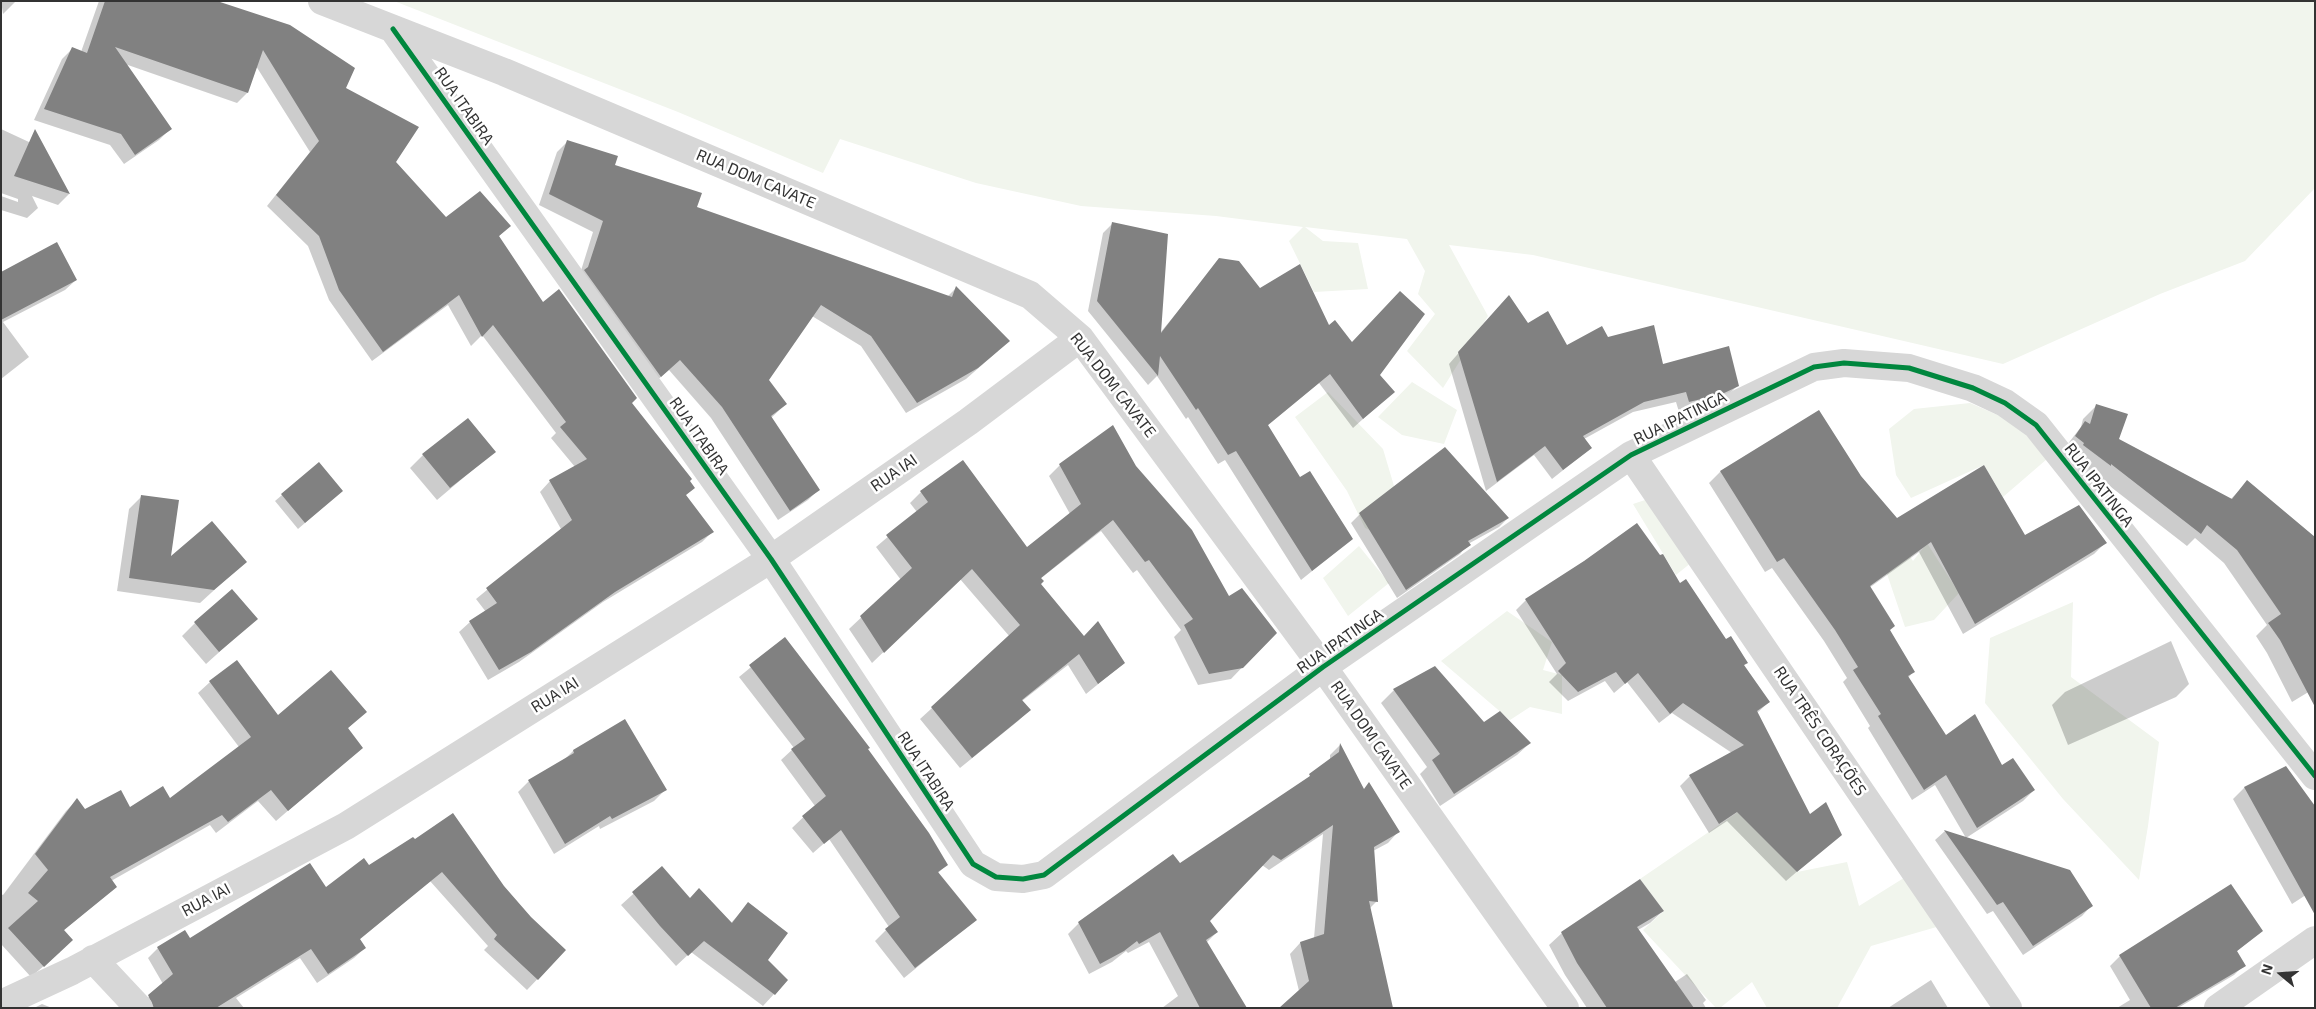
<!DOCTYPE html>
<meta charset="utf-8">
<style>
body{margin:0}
#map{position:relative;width:2316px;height:1009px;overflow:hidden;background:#fff;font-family:"Exo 2",sans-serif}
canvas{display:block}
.frame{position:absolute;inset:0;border:2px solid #333;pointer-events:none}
.north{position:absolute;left:2256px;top:949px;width:50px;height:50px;-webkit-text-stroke:4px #fff;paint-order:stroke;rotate:288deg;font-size:14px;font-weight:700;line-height:20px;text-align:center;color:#333}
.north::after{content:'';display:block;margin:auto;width:18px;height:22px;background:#333;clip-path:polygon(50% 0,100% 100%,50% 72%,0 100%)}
</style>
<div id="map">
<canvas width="2316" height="1009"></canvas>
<div class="frame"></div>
<div class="north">N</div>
</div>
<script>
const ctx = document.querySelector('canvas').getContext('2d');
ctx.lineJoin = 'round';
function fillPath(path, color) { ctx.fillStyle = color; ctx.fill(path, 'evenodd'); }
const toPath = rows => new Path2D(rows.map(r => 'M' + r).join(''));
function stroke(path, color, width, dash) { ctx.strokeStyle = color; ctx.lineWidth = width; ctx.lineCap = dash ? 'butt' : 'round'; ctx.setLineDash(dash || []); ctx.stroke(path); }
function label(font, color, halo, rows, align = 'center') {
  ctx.font = font + ' "Exo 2",sans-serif'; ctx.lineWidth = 5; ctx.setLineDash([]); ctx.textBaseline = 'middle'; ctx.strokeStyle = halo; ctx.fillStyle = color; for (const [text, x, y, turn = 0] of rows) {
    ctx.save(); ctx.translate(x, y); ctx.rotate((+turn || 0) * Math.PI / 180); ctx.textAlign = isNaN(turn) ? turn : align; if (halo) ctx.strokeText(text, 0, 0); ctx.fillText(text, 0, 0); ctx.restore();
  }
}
fillPath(toPath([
 [394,1,2315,1,2315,188,2245,261,2160,294,2003,364,1533,255,1449,245,1488,316,1443,388,1407,351,1435,314,1418,294,1425,271,1407,239,1305,227,1323,241,1358,243,1368,289,1314,292,1289,241,1303,227,1216,216,1081,206,976,183,840,139,823,173,678,112],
 [1412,382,1457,410,1444,444,1402,435,1378,417],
 [1328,392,1383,449,1394,486,1404,545,1365,528,1347,491,1295,417],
 [1970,403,2016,423,2047,459,2003,497,1984,465,1911,498,1896,475,1889,429,1914,409],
 [1648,499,1692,562,1676,575,1633,504],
 [1893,530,1913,561,1927,543,1959,593,1934,620,1905,627,1887,574],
 [1359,546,1389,583,1348,616,1323,578],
 [2073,602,2071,677,2159,742,2148,826,2139,880,2063,799,1985,703,1990,638],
 [1507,611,1552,642,1543,670,1562,675,1562,714,1530,707,1510,720,1441,661],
 [1757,799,1797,872,1847,862,1859,906,1907,876,1940,926,1871,946,1837,1008,1767,1008,1752,982,1720,1008,1716,1008,1643,930,1664,911,1640,879]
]), '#f1f5ed');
fillPath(toPath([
 [1,1,16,1,3,14],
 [99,1,214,1,344,88,395,162,446,219,509,226,498,237,543,303,631,403,685,496,712,532,702,542,603,602,519,662,488,680,459,632,470,622,486,612,476,599,561,529,540,492,550,481,575,467,551,438,556,433,482,335,471,346,448,305,372,361,329,300,308,246,267,206,310,152,256,66,247,93,237,103,125,64,170,129,159,140,124,164,110,145,34,120,62,59,73,48,81,52],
 [1,129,44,149,69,194,58,205,32,196,38,208,27,218,1,210,1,196,18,202,18,199,1,193],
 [568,141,695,208,947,297,956,288,998,351,966,379,906,413,861,346,812,316,767,380,786,404,771,418,818,490,808,500,778,520,711,418,669,370,649,387,579,277,593,232,539,205,557,152],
 [1113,223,1160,333,1220,260,1260,289,1328,327,1393,392,1353,428,1319,383,1267,426,1300,479,1352,539,1301,580,1225,460,1218,464,1188,417,1186,419,1157,376,1148,385,1088,311,1103,233],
 [1,273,76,280,65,290,3,322,29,357,1,379],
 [1499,307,1567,346,1607,338,1662,365,1738,385,1727,396,1710,404,1679,412,1676,402,1633,412,1584,439,1591,448,1552,479,1534,455,1486,491,1449,364],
 [2096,406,2118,440,2230,500,2247,482,2312,537,2315,535,2315,688,2292,702,2267,653,2256,636,2267,625,2224,563,2195,538,2187,546,2098,477,2097,478,2071,459,2063,450,2081,427,2083,419],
 [1819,412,1860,477,1896,519,2025,536,2105,543,2094,554,1963,634,1919,552,1869,588,1889,631,1913,672,1908,678,1946,737,2001,767,2034,790,2023,801,1966,838,1935,785,1912,800,1868,728,1870,726,1843,682,1847,678,1824,641,1772,568,1765,572,1709,483,1720,472],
 [494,452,437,500,410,468,423,455],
 [1060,465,1135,466,1229,598,1275,633,1231,679,1198,685,1174,637,1181,630,1137,570,1133,573,1101,531,1040,579,1040,584,1084,637,1124,663,1086,694,1068,665,1022,701,1029,710,1018,721,960,768,920,719,1010,637,960,579,872,663,849,629,901,580,876,547,917,512,910,503,921,492,1026,549,1070,514,1049,476],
 [282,495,335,497,298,529,275,501],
 [142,496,169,559,245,562,200,603,117,591,129,509],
 [1360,514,1508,518,1499,527,1468,544,1460,554,1397,598,1351,523],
 [1680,585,1726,641,1747,662,1743,666,1769,702,1757,713,1809,816,1840,835,1786,881,1727,821,1709,833,1680,786,1690,776,1732,753,1672,713,1659,723,1627,682,1614,693,1605,681,1568,701,1549,682,1557,674,1516,610,1526,600],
 [256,619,206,664,182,636,195,623],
 [785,639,867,749,947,864,938,873,975,920,904,978,875,941,889,927,829,839,813,853,792,828,815,806,781,760,794,748,739,677],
 [2171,641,2189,684,2176,697,2068,745,2052,705,2065,692],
 [210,682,278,717,365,712,347,729,362,747,276,821,258,801,216,833,210,825,111,881,116,887,63,931,60,952,31,977,1,944,1,894,3,895,66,811,77,800,85,810,129,808,170,800,239,747,198,693],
 [1394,690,1484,724,1530,743,1517,755,1440,806,1420,774,1427,767,1381,703],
 [624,721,665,790,654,801,600,829,599,826,554,854,518,792,529,781,564,760,573,751],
 [1340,745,1363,790,1398,832,1388,843,1373,851,1377,901,1369,909,1392,1008,1299,991,1290,954,1300,943,1314,938,1323,834,1269,870,1262,865,1209,921,1217,932,1206,943,1246,1008,1162,1008,1178,996,1149,942,1128,953,1126,951,1112,962,1089,974,1068,934,1079,923,1180,865,1301,783,1330,761,1330,755],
 [2285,767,2315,889,2292,904,2233,799,2244,788],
 [1945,831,2069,871,2091,906,2082,916,2023,955,1993,911,1987,914,1935,840],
 [413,839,503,887,530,918,565,950,527,990,484,950,488,946,430,881,359,940,365,948,354,958,317,983,300,958,236,998,244,1008,141,1008,139,1006,163,984,148,958,158,948,189,940,326,889,369,867],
 [662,868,690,900,731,923,748,904,766,960,774,994,763,1006,691,952,676,966,621,905],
 [1663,911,1650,923,1638,930,1675,982,1687,974,1706,1000,1703,1003,1706,1008,1587,1008,1565,975,1549,945,1562,933],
 [2261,931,2236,952,2244,965,2234,975,2178,1008,2117,1008,2130,1000,2110,966,2120,956],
 [1931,980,1948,1008,1888,1008],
 [42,1004,52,1008,34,1008]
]), '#0003');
fillPath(toPath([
 [105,1,217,1,290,25,355,68,346,88,419,127,396,162,446,217,480,191,511,226,499,236,543,302,559,289,637,398,632,403,692,479,690,481,695,488,686,495,714,532,615,592,531,652,499,670,469,621,497,603,486,588,572,520,549,480,587,459,560,427,566,422,493,325,482,337,459,295,383,352,339,290,319,236,276,195,319,141,263,50,248,93,115,47,172,129,135,155,121,134,44,109,72,47,87,53],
 [35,129,70,194,14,176],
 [567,140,618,156,615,165,702,193,697,207,952,297,956,286,1010,341,978,368,917,403,871,336,821,305,769,380,787,404,771,416,820,490,790,511,722,407,680,360,661,377,584,270,588,267,603,221,549,194],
 [1112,222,1168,234,1161,333,1219,258,1239,261,1260,288,1300,264,1329,325,1335,320,1352,342,1400,291,1425,314,1380,375,1395,392,1363,419,1330,374,1268,425,1300,477,1310,471,1353,539,1312,571,1236,451,1228,455,1198,408,1196,410,1160,356,1158,376,1097,301],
 [57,242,77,280,1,320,1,272],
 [1509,295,1528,323,1548,311,1567,345,1602,326,1608,337,1654,325,1663,364,1729,346,1739,386,1722,394,1689,402,1686,392,1644,402,1583,436,1592,448,1563,470,1545,446,1497,482,1458,352],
 [2096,404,2128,414,2119,439,2232,499,2247,480,2315,537,2315,707,2280,640,2268,623,2281,614,2237,550,2207,525,2201,534,2111,464,2111,466,2083,445,2084,443,2075,436,2085,421,2090,424],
 [1819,410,1861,476,1897,518,1984,465,2025,535,2079,505,2107,543,1975,624,1931,542,1870,586,1895,626,1890,630,1915,672,1908,676,1946,735,1975,714,2002,765,2013,758,2035,790,1977,828,1946,775,1924,790,1878,716,1881,714,1853,670,1858,667,1835,630,1784,558,1777,562,1720,471],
 [468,418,496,452,450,488,422,454],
 [1113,425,1136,466,1192,530,1229,596,1242,588,1277,633,1243,668,1209,674,1184,625,1193,619,1149,560,1145,562,1113,520,1041,578,1044,581,1041,584,1084,636,1098,621,1125,663,1098,684,1079,654,1022,700,1031,710,972,758,931,707,1020,625,972,569,884,653,860,616,912,568,886,535,928,502,920,491,963,460,1027,547,1081,504,1059,464],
 [1445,447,1509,518,1468,541,1471,545,1406,590,1359,513],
 [319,462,343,491,305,523,281,494],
 [141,495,179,500,171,556,212,521,247,562,214,590,129,578],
 [1637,523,1660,555,1663,554,1680,583,1686,579,1726,639,1731,636,1748,663,1744,665,1770,702,1757,711,1810,814,1826,802,1842,835,1797,872,1737,812,1719,824,1689,775,1744,745,1683,703,1670,714,1638,673,1625,684,1616,672,1578,692,1558,671,1566,663,1525,599,1584,561],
 [232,589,258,619,219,652,194,622],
 [785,637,870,748,868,749,929,833,948,865,938,872,977,920,915,968,885,929,900,917,841,830,824,844,802,816,826,796,791,749,805,739,749,665],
 [237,660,278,715,331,670,367,712,348,728,363,748,288,811,271,790,228,822,222,815,110,877,117,887,64,930,73,940,44,967,8,928,38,901,28,893,48,870,35,854,77,798,85,809,121,790,130,807,163,786,170,798,251,737,209,681],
 [1435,666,1484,722,1500,711,1531,743,1454,794,1432,760,1440,754,1393,689],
 [625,719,667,790,612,819,610,816,565,844,528,780,574,753,573,750],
 [1340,743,1364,789,1369,782,1400,832,1374,847,1378,902,1369,901,1393,1008,1279,1008,1309,981,1300,942,1324,934,1333,825,1281,860,1273,855,1210,921,1218,932,1206,940,1247,1008,1200,1008,1160,932,1139,944,1137,941,1124,951,1100,964,1078,922,1173,854,1180,863,1310,776,1309,774,1339,752],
 [2286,766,2315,806,2315,915,2244,787],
 [453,813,504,886,531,917,566,950,538,980,494,939,497,935,442,872,360,939,366,948,328,974,311,949,216,1008,154,1008,148,995,173,974,157,947,185,930,190,938,310,863,326,887,364,858,369,865,413,837,415,839],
 [1944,830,2070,870,2093,906,2033,946,2003,902,1997,905],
 [662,866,690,898,699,888,732,923,748,902,788,933,768,960,788,980,775,995,704,941,688,956,660,926,632,892],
 [1640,879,1664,911,1637,927,1694,1008,1607,1008,1577,963,1561,932],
 [2231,884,2263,931,2237,951,2246,966,2175,1008,2151,1008,2119,955]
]), '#818181');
stroke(toPath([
 [322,1,504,72,1030,295,1080,338,1323,667,1565,1008],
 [393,29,771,559,973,864,996,877,1023,879,1044,875,1323,667,1631,455,1814,367,1844,363,1909,368,1973,388,2005,403,2036,425,2315,776],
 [1631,455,2008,1008],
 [93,959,139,1008],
 [1,1004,72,971,346,826,771,559,968,422,1080,338],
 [2218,1008,2315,940]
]), '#d7d7d7', 28);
stroke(toPath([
 [393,29,771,559,973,864,996,877,1023,879,1044,875,1323,667,1631,455,1814,367,1844,363,1909,368,1973,388,2005,403,2036,425,2315,776]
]), '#00873e', 5);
label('16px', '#333', '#fff', [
 ["RUA ITABIRA",464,106,55],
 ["RUA DOM CAVATE",756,179,23],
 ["RUA DOM CAVATE",1113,385,52],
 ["RUA IPATINGA",1680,418,-26],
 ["RUA ITABIRA",699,436,55],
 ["RUA IAI",894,473,-35],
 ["RUA IPATINGA",2099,485,52],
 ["RUA IPATINGA",1340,641,-35],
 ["RUA IAI",555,695,-32],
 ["RUA TRÊS CORAÇÕES",1820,731,56],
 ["RUA DOM CAVATE",1371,735,55],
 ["RUA ITABIRA",926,771,57],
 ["RUA IAI",206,900,-28]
]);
</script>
